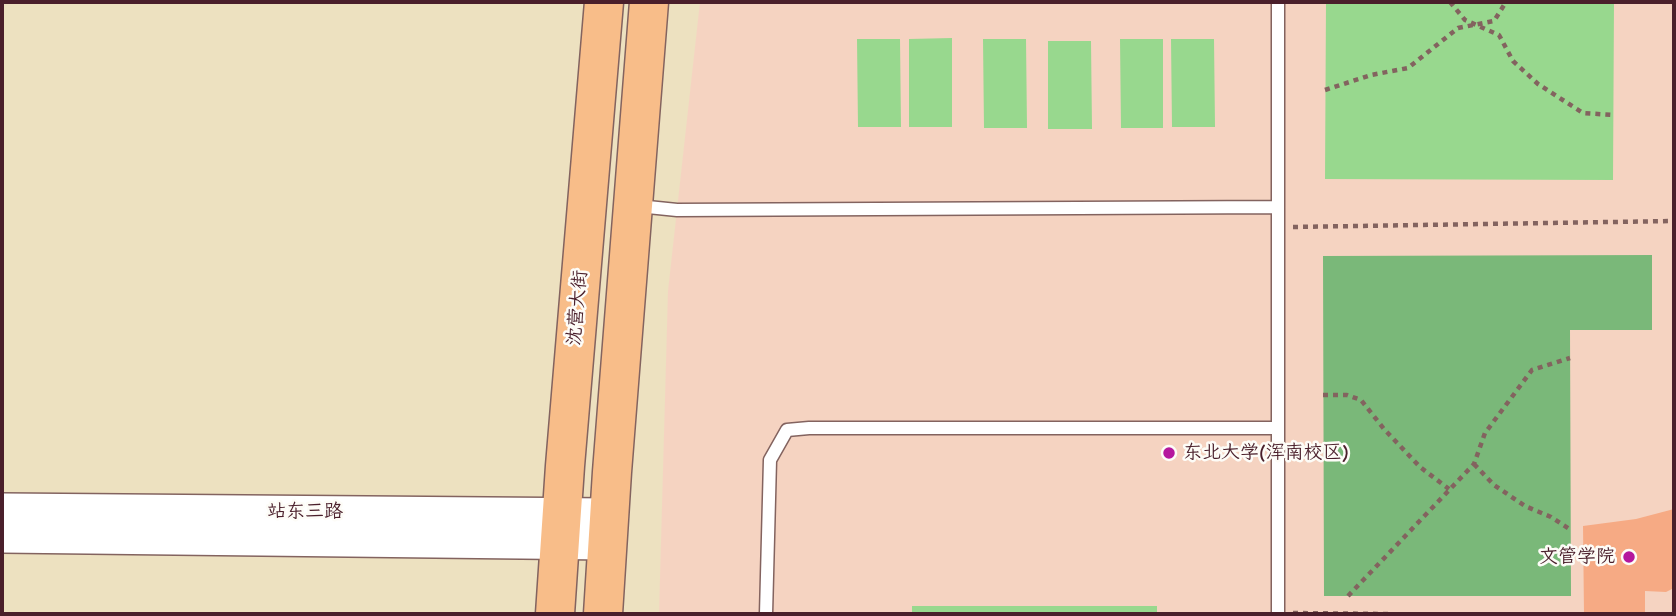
<!DOCTYPE html>
<meta charset="utf-8">
<style>
body{margin:0}
#map{position:relative;width:1676px;height:616px;overflow:hidden;background:#ede1c0;font-family:"Balsamiq Sans",sans-serif}
canvas{display:block}
.frame{position:absolute;inset:0;border:4px solid #4a1f2b;pointer-events:none}
</style>
<div id="map">
<canvas width="1676" height="616"></canvas>
<div class="frame"></div>
</div>
<script>
const ctx = document.querySelector('canvas').getContext('2d');
ctx.lineJoin = 'round';
function fillPath(path, color) { ctx.fillStyle = color; ctx.fill(path, 'evenodd'); }
const toPath = rows => new Path2D(rows.map(r => 'M' + r).join(''));
function stroke(path, color, width, dash) { ctx.strokeStyle = color; ctx.lineWidth = width; ctx.lineCap = dash ? 'butt' : 'round'; ctx.setLineDash(dash || []); ctx.stroke(path); }
function label(font, color, halo, rows, align = 'center') {
  ctx.font = font + ' "Balsamiq Sans","LXGW WenKai TC",sans-serif'; ctx.lineWidth = 5; ctx.setLineDash([]); ctx.textBaseline = 'middle'; ctx.strokeStyle = halo; ctx.fillStyle = color; for (const [text, x, y, turn = 0] of rows) {
    ctx.save(); ctx.translate(x, y); ctx.rotate((+turn || 0) * Math.PI / 180); ctx.textAlign = isNaN(turn) ? turn : align; if (halo) ctx.strokeText(text, 0, 0); ctx.fillText(text, 0, 0); ctx.restore();
  }
}
fillPath(toPath([
 [700,2,1674,2,1674,614,659,614,668,291]
]), '#f5d3c1');
fillPath(toPath([
 [1326,2,1614,2,1613,180,1325,179],
 [952,38,952,127,909,127,909,39],
 [857,39,900,39,901,127,858,127],
 [983,39,1026,39,1027,128,984,128],
 [1120,39,1163,39,1163,128,1121,128],
 [1171,39,1214,39,1215,127,1172,127],
 [1048,41,1091,41,1092,129,1048,129],
 [912,606,1157,606,1157,614,912,614]
]), '#98d88e');
fillPath(toPath([
 [1652,255,1652,330,1570,330,1571,596,1324,596,1323,256]
]), '#7ab879');
fillPath(toPath([
 [1674,509,1674,588,1666,592,1645,591,1645,614,1584,614,1583,526,1636,519]
]), '#f6aa84');
const service = toPath([
 [1278,2,1278,614],
 [638,206,677,210,1278,207],
 [766,614,770,460,787,430,809,428,1278,428]
]);
const tertiary = toPath([
 [2,510,609,515],
 [2,536,608,543]
]);
const primary = toPath([
 [555,614,565,466,604,2],
 [603,614,612,472,649,2]
]);
stroke(service, '#83635f', 15);
stroke(tertiary, '#83635f', 36);
stroke(primary, '#83635f', 41);
stroke(toPath([
 [1450,2,1465,20,1499,35,1513,61,1538,84,1583,113,1613,115],
 [1325,90,1371,75,1408,68,1458,28,1494,21,1506,2],
 [1293,227,1674,221],
 [1323,395,1347,395,1361,400,1384,429,1420,467,1449,489],
 [1474,464,1494,485,1525,506,1551,517,1571,530],
 [1348,596,1474,464,1485,433,1532,370,1570,358],
 [1293,613,1390,614]
]), '#83635f', 4.5, [5, 5]);
stroke(service, '#fff', 12);
stroke(tertiary, '#fff', 33);
stroke(primary, '#f8bd89', 38);
for (const [x, y, r, color] of [
 [1169,453,7,"#b5179e"],
 [1629,557,7,"#b5179e"]
]) { const dot = new Path2D(); dot.arc(x, y, r, 0, 2 * Math.PI); ctx.fillStyle = color; ctx.fill(dot); stroke(dot, '#fdfcf7', 2.5); }
label('19px', '#4a1f2b', '#fdfcf7', [
 ["沈营大街",578,308,-85],
 ["站东三路",305,512]
]);
label('19px', '#4a1f2b', '#fdfcf7', [
 ["东北大学(浑南校区)",1183,453],
 ["文管学院",1615,557,"right"]
], 'left');
</script>
